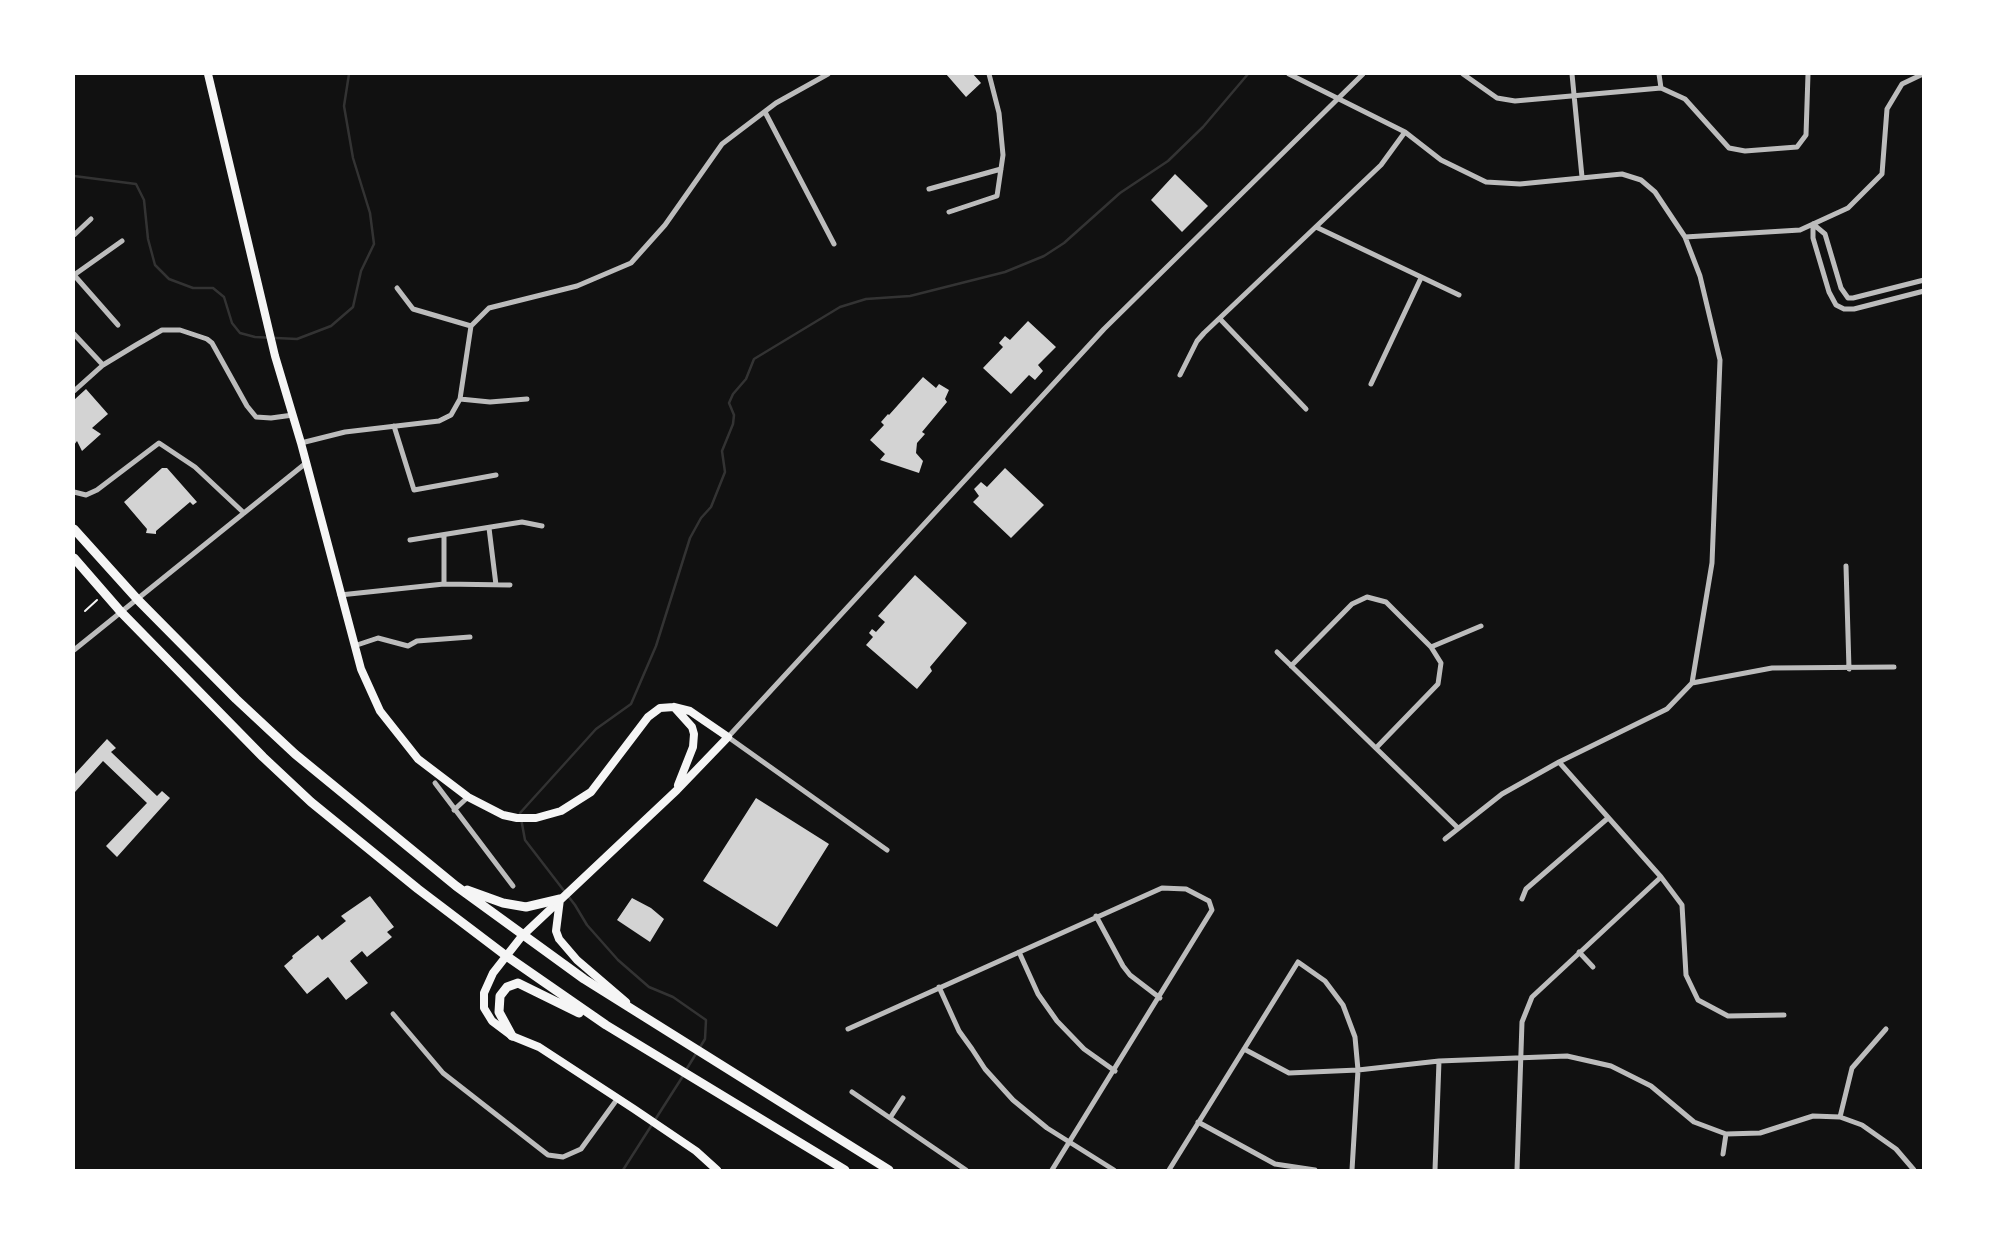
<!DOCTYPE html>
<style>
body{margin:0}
#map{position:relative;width:1997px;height:1244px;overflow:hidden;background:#111;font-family:"IBM Plex Serif",serif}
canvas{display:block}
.frame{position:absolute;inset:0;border:75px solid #fff;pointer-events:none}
</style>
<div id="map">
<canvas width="1997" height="1244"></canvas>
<div class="frame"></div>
</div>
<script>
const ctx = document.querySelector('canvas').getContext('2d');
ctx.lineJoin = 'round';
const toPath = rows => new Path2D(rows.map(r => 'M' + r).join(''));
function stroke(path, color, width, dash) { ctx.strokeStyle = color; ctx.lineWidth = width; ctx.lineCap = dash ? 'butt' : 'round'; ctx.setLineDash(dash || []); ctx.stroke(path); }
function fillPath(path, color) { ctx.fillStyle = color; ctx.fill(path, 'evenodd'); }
stroke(toPath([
 [74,176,136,184,144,200,148,239,155,265,169,279,193,288,213,288,224,297,232,323,240,333,255,337,297,339,331,326,353,307,361,271,374,244,370,213,353,158,344,106,349,74],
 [686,1070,705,1039,706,1020,673,997,649,987,618,960,587,925,575,905,525,840,520,813,596,729,631,704,656,646,690,538,701,518,711,507,725,472,722,451,733,424,734,415,729,403,733,394,746,379,754,359,840,307,866,299,910,296,1005,272,1044,256,1064,243,1120,193,1168,161,1203,127,1248,74],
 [623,1170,683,1076]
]), '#333', 2.5);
fillPath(toPath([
 [946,74,973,74,981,83,966,97],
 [1175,174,1208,206,1182,232,1151,200],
 [1028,321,1056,347,1038,365,1043,371,1035,380,1029,375,1011,394,983,368,1003,347,999,343,1005,336,1010,340],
 [923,377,936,388,939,384,949,390,945,399,947,402,922,432,925,434,917,443,916,453,923,461,919,473,880,460,885,454,870,440,884,425,881,422,888,414,889,415],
 [86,389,108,414,92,428,101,434,82,451,77,441,74,445,74,400],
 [162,468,167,468,197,502,193,505,190,502,156,531,156,534,146,533,147,529,124,502],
 [1005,468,1044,505,1011,538,973,502,979,496,974,489,981,482,987,487],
 [915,575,967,623,930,667,932,671,917,689,866,645,873,637,869,633,872,629,876,632,885,622,878,616],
 [107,739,116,748,111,752,157,796,162,791,170,798,117,857,106,846,147,803,103,761,75,792,74,790,74,775],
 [756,798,829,844,777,927,703,881],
 [370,896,394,927,387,932,392,937,367,957,362,951,350,961,368,983,346,1000,328,977,307,994,284,966,293,958,292,956,318,935,322,940,346,921,341,916],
 [632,898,651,908,664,919,650,942,617,920]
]), '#d3d3d3');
stroke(toPath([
 [85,611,97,600]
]), '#f5f5f5', 2);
stroke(toPath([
 [1289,74,1405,132,1441,160,1486,182,1520,184,1622,174,1641,180,1655,192,1685,237,1700,276,1720,360,1712,563,1692,683,1667,709,1559,762,1502,794,1445,839],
 [1463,74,1497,98,1515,101,1661,88,1685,99,1729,148,1745,151,1797,147,1806,135,1808,74],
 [1572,74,1582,177],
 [1659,74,1661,88],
 [765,112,834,244],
 [929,189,1001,169],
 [949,212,997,196,1003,155,999,113,989,74],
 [1813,224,1813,238,1829,292,1836,305,1844,309,1854,309,1924,291],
 [1813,224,1825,234,1841,288,1848,298,1853,298,1924,280],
 [1316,227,1459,295],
 [74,235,91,219],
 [1685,237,1800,230,1848,208,1882,174,1887,109,1902,84,1923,74],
 [74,275,118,325],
 [74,275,122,241],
 [397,288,413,309,471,326],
 [1220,319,1306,409],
 [74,334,103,365],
 [1180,375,1197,341,1204,333,1381,165,1405,132],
 [1371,384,1421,278],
 [74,391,103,365,136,345,162,330,180,330,207,339,212,343,247,406,256,417,271,418,293,415],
 [460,399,490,402,527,399],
 [394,426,414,490,496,475],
 [301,443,345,432,439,421,451,415,460,399,471,326,489,308,577,286,631,263,665,225,722,144,776,103,828,74],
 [74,492,86,495,97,490,159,443,195,467,244,513],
 [489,528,496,585],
 [444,535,444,584],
 [410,540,522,522,542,526],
 [1846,566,1849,669],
 [340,595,444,584,510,585],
 [354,646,378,638,408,646,417,641,470,637],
 [1431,647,1481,626],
 [74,650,306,463],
 [1277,652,1458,828],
 [1291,666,1352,604,1367,597,1386,602,1431,647,1441,663,1438,684,1376,748],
 [1692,683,1772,668,1894,667],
 [1559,762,1661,877,1682,905,1686,975,1698,1000,1728,1016,1784,1015],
 [435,783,513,886],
 [454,810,468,797],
 [887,850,728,737,1104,329,1363,74],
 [1522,899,1526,889,1608,818],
 [1096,916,1123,966,1130,975,1160,998],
 [1019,952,1038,994,1057,1021,1084,1049,1115,1071],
 [1579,952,1593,967],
 [939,987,959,1031,972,1049,985,1069,1013,1100,1047,1128,1114,1170],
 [393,1014,443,1073,548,1155,563,1157,581,1149,618,1098],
 [848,1029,1162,888,1186,889,1209,901,1212,910,1052,1170],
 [1244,1049,1289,1073,1358,1070,1439,1061,1567,1056,1611,1066,1651,1086,1694,1122,1726,1134,1760,1133,1813,1116,1840,1117,1862,1125,1896,1149,1914,1170],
 [852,1092,966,1170],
 [1840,1117,1852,1068,1886,1029],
 [890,1118,903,1098],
 [1198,1122,1275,1164,1315,1170],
 [1723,1154,1726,1134],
 [1169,1170,1298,962,1325,981,1343,1005,1355,1037,1358,1070,1352,1170],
 [1435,1170,1439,1061],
 [1517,1170,1522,1022,1532,997,1661,877]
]), '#bcbcbc', 5);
stroke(toPath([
 [208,74,275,356,301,443,361,669,380,711,418,759,468,797,503,815,517,818,536,818,561,811,591,792,648,717,660,708,674,707,690,711,728,737,677,790,522,936,493,973,484,993,484,1008,492,1021,512,1036,539,1047,634,1109,696,1151,717,1170],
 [674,707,692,727,694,734,693,747,678,785],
 [560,899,556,931,559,939,577,960,626,1002]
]), '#f5f5f5', 8);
stroke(toPath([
 [74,529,138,600,236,699,295,754,456,886,584,979,889,1170],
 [74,558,121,612,263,757,311,802,418,889,505,955,606,1025,845,1170],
 [467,890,503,903,526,907,560,899],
 [512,1036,499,1012,500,996,507,987,518,983,579,1013]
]), '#f5f5f5', 9);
</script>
